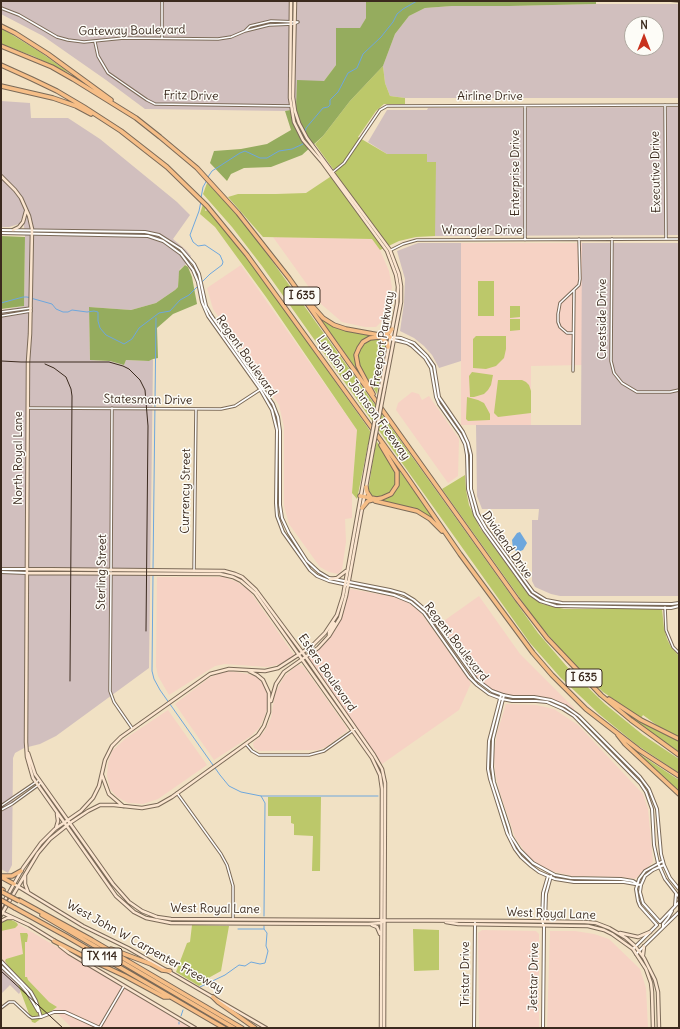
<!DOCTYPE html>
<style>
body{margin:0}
#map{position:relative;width:680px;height:1029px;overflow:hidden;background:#f1e1c4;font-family:Delius,sans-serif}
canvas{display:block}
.frame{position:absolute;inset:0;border:2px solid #3b2a1e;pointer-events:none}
.north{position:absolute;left:624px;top:16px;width:40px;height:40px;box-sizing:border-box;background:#fdfcf7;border:1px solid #afa8a0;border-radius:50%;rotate:0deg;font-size:11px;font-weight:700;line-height:16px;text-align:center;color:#3b2a1e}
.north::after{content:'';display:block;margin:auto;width:14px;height:18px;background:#c8321e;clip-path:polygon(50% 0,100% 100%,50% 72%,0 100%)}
</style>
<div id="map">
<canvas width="680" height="1029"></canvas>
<div class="frame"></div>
<div class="north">N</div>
</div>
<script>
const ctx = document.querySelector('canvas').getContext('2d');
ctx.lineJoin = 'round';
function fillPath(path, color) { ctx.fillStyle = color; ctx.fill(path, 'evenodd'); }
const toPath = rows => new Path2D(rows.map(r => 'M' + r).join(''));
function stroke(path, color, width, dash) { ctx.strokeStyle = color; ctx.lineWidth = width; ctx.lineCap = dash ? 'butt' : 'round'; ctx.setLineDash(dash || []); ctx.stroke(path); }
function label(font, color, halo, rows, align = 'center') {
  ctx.font = font + ' Delius,sans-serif'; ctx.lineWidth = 3; ctx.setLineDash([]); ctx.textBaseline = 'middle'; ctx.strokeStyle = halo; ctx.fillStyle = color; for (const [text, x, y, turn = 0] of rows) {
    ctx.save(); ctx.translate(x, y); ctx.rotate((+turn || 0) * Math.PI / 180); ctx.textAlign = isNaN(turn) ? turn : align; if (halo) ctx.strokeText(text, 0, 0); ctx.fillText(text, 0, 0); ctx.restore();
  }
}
fillPath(toPath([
 [273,237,372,239,380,250,389,271,392,287,384,319,376,327,365,327,342,322,321,304],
 [461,243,582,243,582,365,531,366,531,425,461,425],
 [241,265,357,430,352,491,352,518,345,519,346,542,342,570,338,574,329,572,320,567,289,524,284,506,284,427,279,405,250,360,213,309,207,288],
 [412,392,419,394,422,400,429,396,459,439,458,476,448,483,396,410,398,403],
 [157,577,224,577,237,582,249,590,294,655,281,664,267,667,225,664,215,666,169,695,158,676,156,666],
 [351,589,389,596,402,599,413,606,421,613,471,683,459,710,382,764,307,658,328,640,336,629,342,617,349,590],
 [479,596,520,654,574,708,574,711,565,706,546,698,513,697,492,691,476,679,438,625],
 [299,665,303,666,347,728,347,731,326,747,318,750,259,751,254,748,253,743,264,732,271,718,275,693,284,677,296,666],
 [229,671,248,674,257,677,263,683,267,694,268,704,265,716,259,728,251,736,214,760,175,704,209,678,217,674],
 [506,704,536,705,554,709,578,725,643,794,648,809,653,862,635,879,620,877,572,876,551,871,537,864,526,854,515,837,499,790,495,772,494,755,497,733],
 [168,710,207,765,158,799,143,804,128,803,117,797,110,789,107,776,108,763,112,751,126,738],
 [15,922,193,1028,72,1028,1,958,1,924],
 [482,930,536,931,539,934,539,1028,479,1028,478,933],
 [550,931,575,931,594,934,609,939,640,969,646,988,648,1028,547,1028]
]), '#f6d2c4');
fillPath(toPath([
 [1,1,366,1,366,18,360,29,336,28,336,65,324,81,296,109,285,111,145,109,106,80,43,36,1,14],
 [596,4,679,4,679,98,405,98,390,96,385,83,383,66,395,34,409,16,425,8,452,6,509,6],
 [632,24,656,24,656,48,632,48],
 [1,101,30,103,31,118,68,118,100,139,177,202,190,215,173,239,186,250,191,256,185,265,180,269,179,273,178,287,175,290,156,303,131,310,89,307,90,360,110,361,124,365,126,360,149,361,153,359,149,668,56,736,40,744,24,748,15,753,13,758,12,865,8,873,1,869,1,310,24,306,25,237,23,216,19,224,9,227,1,227],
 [679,107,679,235,435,236,435,162,426,162,426,154,387,154,368,142,387,110,427,110,428,108],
 [418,243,461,243,461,361,439,368,432,355,424,346,414,338,400,331,404,303,405,279,397,251],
 [582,243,679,243,679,596,560,596,551,594,535,587,532,581,532,520,538,520,539,509,482,509,477,496,476,425,581,425],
 [1,968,22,989,19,994,10,985,1,994]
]), '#d1bfbe');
fillPath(toPath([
 [1,28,40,52,71,74,33,56,1,44],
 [383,66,385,83,390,96,405,98,405,104,384,104,376,111,358,137,387,154,427,154,427,162,436,162,435,236,416,237,399,241,380,250,372,239,263,237,228,197,238,194,276,194,306,193,336,173,315,144,323,136,350,101],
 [207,183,236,213,270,258,538,633,569,669,605,704,643,735,679,759,679,773,637,745,599,714,560,677,530,643,262,266,232,227,203,194],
 [203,204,206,207,205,211,208,210,239,246,366,425,385,454,395,472,395,485,391,492,387,495,374,497,368,492,375,446,368,445,357,499,352,493,357,430,266,297,215,227,200,214],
 [478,281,494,281,494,316,478,316],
 [510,306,520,306,520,317,510,318],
 [317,314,334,327,378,336,367,339,355,355,356,365,361,373,360,374],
 [510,319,520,319,520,330,510,331],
 [476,336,506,336,506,349,504,358,496,366,486,369,473,368,473,339],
 [373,339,383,341,385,346,377,394,360,367,357,357,361,348,364,344],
 [472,372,493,375,491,385,488,390,484,394,474,397,470,397,469,376],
 [498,380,522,380,526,382,529,385,531,391,531,413,498,417,494,413],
 [467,397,478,400,484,403,490,414,490,420,468,421,466,419],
 [393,463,394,463,436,522,426,514,415,508,379,501,389,497,399,482,398,473],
 [465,475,466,490,469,505,480,528,528,594,534,599,542,604,564,609,662,609,664,628,667,639,671,647,679,656,679,737,662,729,643,715,641,718,603,692,568,658,537,622,442,489],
 [622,710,668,736,679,741,679,752,647,730],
 [635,751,679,780,679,792,635,752],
 [268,797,321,797,320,871,312,871,313,836,294,835,294,824,291,823,291,816,268,816],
 [7,920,11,920,14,921,17,923,18,925,15,928,1,931,1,923],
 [192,925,229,926,221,971,203,981,204,983,199,986,176,972,187,943,190,942],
 [413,929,439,930,439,970,414,971],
 [20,933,27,933,28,935,27,942,25,942,25,977,27,977,28,980,49,1002,57,1007,35,1023,32,1022,16,979,5,961,6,959,23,954]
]), '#bcc86a');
fillPath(toPath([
 [366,1,596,1,596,4,509,6,452,6,425,8,409,16,395,34,383,66,350,101,323,136,302,155,271,167,244,168,231,174,227,181,210,163,214,151,241,149,267,144,291,130,285,111,296,109,297,80,324,81,336,65,336,28,360,28,366,18],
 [1,236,25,237,24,306,1,309],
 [185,265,188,267,192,277,197,304,173,314,157,328,158,358,153,359,149,361,126,360,124,365,110,361,90,360,89,307,131,310,156,303,175,290,178,287,179,271]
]), '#95ac5e');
fillPath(toPath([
 [520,532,527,543,523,550,518,552,513,549,512,540,517,533]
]), '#6ea7dd');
stroke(toPath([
 [305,133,306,128,323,108,328,107,330,105,330,100,338,92,348,73,357,68,363,54,381,37,393,22,397,14,403,9,417,1],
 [208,177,212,171,240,153,245,151,260,158,267,158,279,151,292,149,303,144,304,142],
 [201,198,203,187,207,180],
 [1,303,23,297,27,297,52,304,56,309,63,312,68,312,72,310,87,312,94,311,98,312,98,321,100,328,106,335,124,344,132,339,139,328,159,313,170,311,180,300,189,295,210,274,222,265,223,262,220,255,205,245,198,246,193,242,190,235,199,211,201,201],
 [153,570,156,318],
 [153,574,152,671,154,679,160,690,220,775,229,786,241,792,261,796,378,796],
 [261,796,265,803,264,916],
 [238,929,264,929],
 [200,987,225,975,239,965,245,966,251,962,260,964,265,963,268,951,266,946,267,933,264,929,264,926],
 [181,1016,183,1010],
 [179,1024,179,1022]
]), '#6ea7dd', 1);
const minor = toPath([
 [162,1,162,38],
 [1,8,19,15,57,37,68,40,84,42,124,38,218,39,231,37,245,31,269,25,294,24,298,22],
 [245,31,250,26,271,21,298,22],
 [95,42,98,56,108,73,147,100,155,104,291,106],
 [665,105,666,239],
 [525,106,525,240],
 [333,172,344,163,380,110,387,106,679,105],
 [612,239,611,361,614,373,622,383,637,392,670,392,679,390],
 [391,250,403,244,417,240,679,239],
 [1,312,31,308],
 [1,316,31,311],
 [573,333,567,333,560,327,558,322,558,314,560,303,579,285,580,279,579,239],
 [573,371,574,290],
 [29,408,221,409,235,406,261,389],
 [111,571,112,408],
 [194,571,196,409],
 [111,574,110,691,114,702,132,728],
 [665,607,666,630,673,647,679,653],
 [246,744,252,751,259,755,309,755,324,751,355,729],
 [177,793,221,854,227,865,233,886,233,919],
 [1,806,39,780],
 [1,810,12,804,41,783],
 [1,1008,9,1002,14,1002,29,1016,32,1018,41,1017],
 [100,1027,124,986]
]);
const tertiary = toPath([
 [1,230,145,232,159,235,181,249,194,264,199,274,206,306,211,315,273,404,278,417,280,431,280,505,282,518,289,533,307,561,319,572,329,578,390,590,404,594,414,600,429,613,476,679,492,691,503,695,513,697,534,697,551,700,565,706,579,716,640,777,649,789,657,809,661,854,664,865,670,878,679,889],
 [1,233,148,236,163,241,181,254,193,270,198,282,202,302,208,316,260,389,272,410,277,430,276,503,277,516,283,532,310,570,317,576,329,581,394,595,411,602,424,613,469,677,477,685,489,694,502,699,512,701,536,701,547,702,563,709,574,716,640,783,646,792,652,809,654,845,658,863,665,879,679,897],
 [390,337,401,338,414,343,427,356,434,366,439,397,463,432,468,443,471,455,471,489,478,514,486,528,533,592,546,600,562,603,672,604,679,603],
 [390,339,407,343,412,346,425,358,431,368,436,397,439,404,460,434,465,444,467,455,468,489,475,515,484,530,530,594,540,601,556,606,671,608,679,606],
 [1,569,27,569],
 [1,572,27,573],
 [501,695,489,741,488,769,490,779,507,833,515,849,521,857,531,866,539,872,555,879,574,882,624,882,641,885],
 [504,695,493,739,492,767,494,782,509,828,511,836,520,850,533,863,555,875,571,878,621,879,633,881,636,883],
 [675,905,676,894],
 [545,921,546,894,551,876],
 [660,922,643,903,640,892,641,885,645,876,653,870,664,865],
 [660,922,679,902],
 [657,925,640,906,638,901,636,889,639,879,645,871,663,861],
 [544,926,542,921,543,893,548,876],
 [663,927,663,924,668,918,672,911],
 [633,949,657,925],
 [636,954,679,912],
 [1,961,31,992,36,1001,41,1017,54,1012,65,1012,100,1028],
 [1,966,21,985,27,992,38,1011],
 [474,1028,475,923],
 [543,1028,544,925]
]);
const secondary = toPath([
 [291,1,290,98,294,122,303,140,322,162,387,251,396,275,398,287,397,304,381,387],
 [295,1,293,97,295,111,299,123,307,138,390,250,399,274,401,286,401,302,384,391],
 [1,176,15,190,21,198,29,216,32,229,30,334,28,362,26,742,27,757,33,778,116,896,134,912,146,918,171,923,369,924,381,923,384,920],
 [13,230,19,227,23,222,26,211],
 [27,569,224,571,235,574,242,577,256,590,305,656,374,755,382,769,385,783,384,1028],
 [27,573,220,574,233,577,241,581,255,593,372,758,380,775,382,789,381,1028],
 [330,579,337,578,346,571],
 [329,636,329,632,334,623],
 [271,701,276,684,284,672,318,648,329,636,340,618,346,596,373,449],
 [28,753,35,774,113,884,129,902,142,911,157,917,171,919,514,921,585,922,596,923,609,928,626,938,635,946,644,958,655,980,658,992,659,1028],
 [102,775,109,794,123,806],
 [56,828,58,821,57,814],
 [25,876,25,884,28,892],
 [14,884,83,926,128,948,266,1028],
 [1,907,23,868,41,843,55,829,81,811,93,798,99,786,105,760,112,746,121,737,210,674,229,669,265,671,278,668,312,646,325,633,337,615,343,596,370,445],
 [1,912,29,925,55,941],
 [1,915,38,853,50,839,70,823,88,811,100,805,114,805,142,808,158,805,172,797,258,735,264,726,269,712,269,693,263,680,257,675,249,671],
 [1,921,7,918,12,918],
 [446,922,458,924,588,926,604,930,612,934,633,949,646,969,651,983,652,992,653,1028],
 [372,925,377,927,380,934],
 [620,933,638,937,650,932],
 [60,946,69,953,195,1028],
 [643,955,644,946]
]);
const motorway = toPath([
 [1,26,15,33,48,54,111,100],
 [1,46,52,67,73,79,136,118,160,137,197,168,238,213,289,278,383,411,517,599,547,638,601,695,631,720,679,755],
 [1,65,32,79,57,91,84,107,121,131,167,167,207,206,247,255,405,474,460,554,533,653,552,675,586,709,639,750,679,776],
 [1,86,53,98,76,106,91,114],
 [307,300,323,318,334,325,346,329,390,337],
 [384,335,389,333,392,329],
 [382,338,387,343,388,347],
 [373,394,358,366,356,355,359,348,363,342,370,338,380,337],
 [366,487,367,492,371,498],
 [360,496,377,499,382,498,391,494,397,485,397,472,381,445],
 [375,501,417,511,430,519,442,531],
 [362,508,368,501,372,500],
 [609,699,641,720,679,739],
 [618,735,625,744,679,794],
 [1,876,12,876,21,871],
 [1,877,14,884],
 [1,889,3,890],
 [19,900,92,940,242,1028],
 [15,908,66,936,224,1028],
 [42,915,234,1028],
 [54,941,93,961,125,976,164,997,169,997],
 [111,949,151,964,162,970,170,971],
 [213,997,218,1002,255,1028]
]);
stroke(minor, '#7b6a58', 3.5);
stroke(tertiary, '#7b6a58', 4);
stroke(secondary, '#7b6a58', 4.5);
stroke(motorway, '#7b6a58', 5.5);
stroke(minor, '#fff', 1.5);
stroke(tertiary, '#fff', 2);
stroke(secondary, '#fbe5cf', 2.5);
stroke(motorway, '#f6be87', 3.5);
stroke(toPath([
 [1,971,63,1028]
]), '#3b2a1e', 1);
stroke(toPath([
 [662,1,679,2],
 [1,361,21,362,109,362,123,366,129,369,140,380,145,390,148,426,146,631],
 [45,364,54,368,66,377,71,389,72,396,70,681]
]), '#3b2a1e', 1);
const secondaryBridge = toPath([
 [370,445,381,387],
 [373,449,384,391]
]);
const motorwayBridge = toPath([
 [2,892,19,901],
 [1,900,15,908]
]);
stroke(secondaryBridge, '#7b6a58', 4.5, []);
stroke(motorwayBridge, '#7b6a58', 5.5, []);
stroke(secondaryBridge, '#fbe5cf', 2.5);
stroke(motorwayBridge, '#f6be87', 3.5);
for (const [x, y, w] of [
 [302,296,36],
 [584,678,36],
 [102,957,40]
]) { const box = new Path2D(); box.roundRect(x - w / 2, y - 9, w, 18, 3); ctx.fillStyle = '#fdfcf7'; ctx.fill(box); stroke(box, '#3b2a1e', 1); }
label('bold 11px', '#3b2a1e', null, [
 ["I 635",302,296],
 ["I 635",584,678],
 ["TX 114",102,957]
]);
label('12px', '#3b2a1e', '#fdfcf7', [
 ["Gateway Boulevard",132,31,-1],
 ["Fritz Drive",191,96,1],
 ["Airline Drive",490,97],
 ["Executive Drive",656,172,-91],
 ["Enterprise Drive",516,173,-90],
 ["Wrangler Drive",482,231],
 ["Crestside Drive",603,319,-90],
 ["Freeport Parkway",383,339,-81],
 ["Regent Boulevard",246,356,55],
 ["Lyndon B Johnson Freeway",363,398,54],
 ["Statesman Drive",148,400,1],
 ["North Royal Lane",19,458,-90],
 ["Currency Street",186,491,-89],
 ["Dividend Drive",507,545,55],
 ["Sterling Street",102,572,-89],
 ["Regent Boulevard",456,642,52],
 ["Esters Boulevard",327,673,55],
 ["West Royal Lane",215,909,1],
 ["West Royal Lane",551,914,2],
 ["West John W Carpenter Freeway",145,947,29],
 ["Tristar Drive",466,974,-90],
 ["Jetstar Drive",534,977,-89]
]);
</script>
